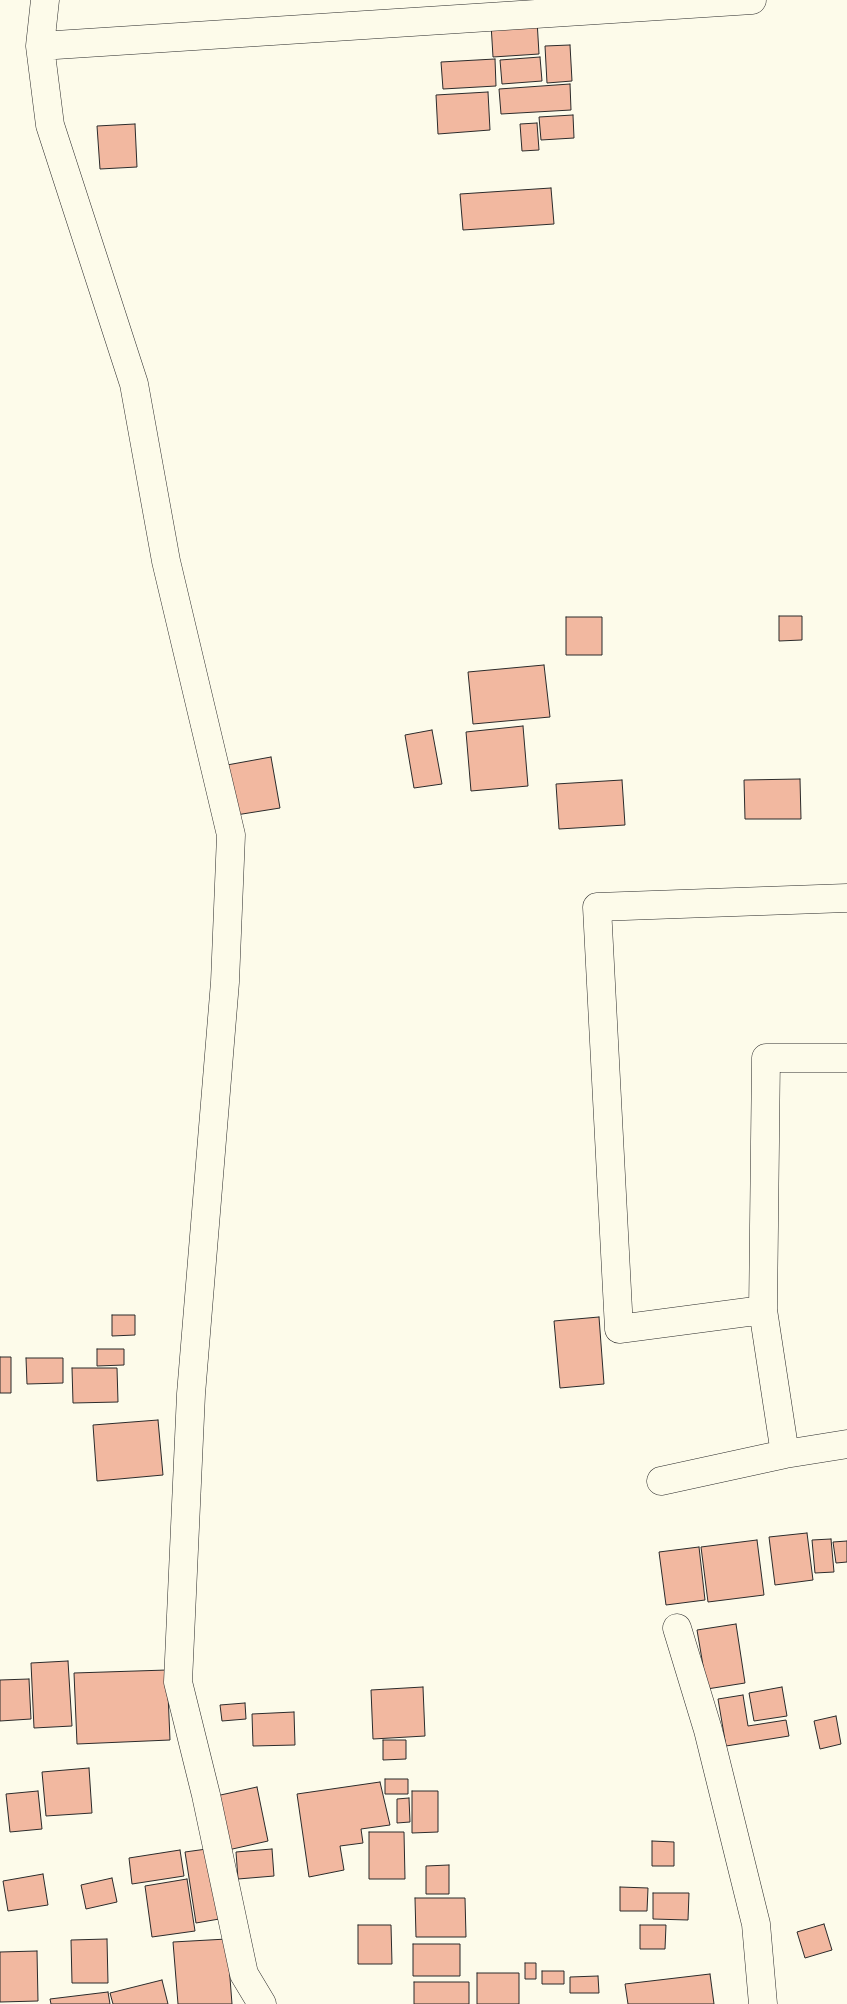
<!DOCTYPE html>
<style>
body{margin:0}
canvas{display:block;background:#fdfbea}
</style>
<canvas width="847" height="2004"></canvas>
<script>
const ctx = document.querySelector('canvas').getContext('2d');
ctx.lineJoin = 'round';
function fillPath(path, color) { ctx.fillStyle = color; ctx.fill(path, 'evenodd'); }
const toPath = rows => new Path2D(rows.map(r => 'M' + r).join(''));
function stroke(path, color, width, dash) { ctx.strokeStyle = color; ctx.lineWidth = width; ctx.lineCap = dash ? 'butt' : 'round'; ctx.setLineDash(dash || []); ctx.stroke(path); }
const building = toPath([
 [537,20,539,54,493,57,491,24,537,20],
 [570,45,572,81,547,83,545,46,570,45],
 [540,57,542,81,502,84,500,60,540,57],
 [495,59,496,86,443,89,441,62,495,59],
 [570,84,571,110,501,114,499,89,570,84],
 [488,92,490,130,438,134,436,95,488,92],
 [573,115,574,138,541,140,539,117,573,115],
 [537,123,539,150,522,151,520,124,537,123],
 [135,124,137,167,100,169,97,126,135,124],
 [551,188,554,224,463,230,460,194,551,188],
 [779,616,802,616,802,640,779,641,779,616],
 [566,617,602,617,602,655,566,655,566,617],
 [544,665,550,717,473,724,468,672,544,665],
 [523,726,528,786,471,791,466,732,523,726],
 [432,730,442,784,414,788,405,735,432,730],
 [271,757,280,808,236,815,227,765,271,757],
 [800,779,801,819,745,819,744,780,800,779],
 [622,780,625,825,559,829,556,784,622,780],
 [112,1315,135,1315,135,1335,112,1336,112,1315],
 [599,1317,604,1384,560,1388,554,1321,599,1317],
 [97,1349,124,1349,124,1365,97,1366,97,1349],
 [0,1357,11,1357,11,1393,0,1393,0,1357],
 [26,1358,63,1358,63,1383,27,1384,26,1358],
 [72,1368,117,1368,118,1402,73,1403,72,1368],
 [158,1420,163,1475,97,1481,93,1425,158,1420],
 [807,1533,813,1580,775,1585,769,1537,807,1533],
 [831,1539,834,1572,815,1573,812,1540,831,1539],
 [757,1540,764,1595,708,1602,701,1547,757,1540],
 [847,1541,847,1562,836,1563,833,1542,847,1541],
 [699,1547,705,1600,666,1605,659,1552,699,1547],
 [736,1624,745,1683,707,1689,697,1630,736,1624],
 [68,1661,72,1726,34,1728,31,1663,68,1661],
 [167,1670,170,1740,77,1744,74,1673,167,1670],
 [29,1679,31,1719,0,1721,0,1680,29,1679],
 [423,1687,425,1736,373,1739,371,1690,423,1687],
 [782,1687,787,1716,754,1721,749,1693,782,1687],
 [743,1695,748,1726,786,1720,789,1736,726,1746,718,1699,743,1695],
 [245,1703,246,1719,222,1721,220,1705,245,1703],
 [294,1712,295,1745,253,1746,252,1714,294,1712],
 [836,1716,841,1744,820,1749,814,1721,836,1716],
 [383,1740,406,1740,406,1759,383,1760,383,1740],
 [89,1768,92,1813,46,1816,42,1772,89,1768],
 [385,1779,408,1779,408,1794,385,1794,385,1779],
 [380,1782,390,1825,361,1829,363,1843,340,1846,344,1870,309,1877,297,1794,380,1782],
 [257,1787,268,1841,228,1850,216,1796,257,1787],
 [38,1791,42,1829,10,1832,6,1794,38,1791],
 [412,1791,438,1791,438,1832,412,1833,412,1791],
 [409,1798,410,1822,397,1823,397,1799,409,1798],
 [369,1832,404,1832,405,1879,369,1879,369,1832],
 [652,1841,674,1842,674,1866,652,1866,652,1841],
 [214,1848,225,1918,196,1923,185,1852,214,1848],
 [272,1849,274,1876,238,1879,236,1852,272,1849],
 [180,1850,184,1876,132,1884,129,1858,180,1850],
 [449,1865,449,1894,426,1894,426,1866,449,1865],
 [43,1874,48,1905,8,1911,3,1881,43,1874],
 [112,1878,117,1902,86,1909,81,1885,112,1878],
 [187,1879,195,1931,152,1937,145,1886,187,1879],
 [620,1887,648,1888,647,1911,620,1911,620,1887],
 [653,1893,689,1893,688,1920,653,1919,653,1893],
 [415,1898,465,1898,466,1937,416,1937,415,1898],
 [824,1924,832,1950,805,1958,797,1932,824,1924],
 [358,1925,391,1925,392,1964,358,1964,358,1925],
 [640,1925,666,1925,665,1949,640,1949,640,1925],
 [107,1939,108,1983,72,1983,71,1940,107,1939],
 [227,1939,232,2004,178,2004,173,1942,227,1939],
 [413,1944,460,1944,460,1976,413,1976,413,1944],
 [37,1951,38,2001,0,2002,0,1952,37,1951],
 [525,1963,536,1963,536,1979,525,1979,525,1963],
 [542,1971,564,1971,564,1984,542,1984,542,1971],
 [477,1973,519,1973,519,2004,477,2004,477,1973],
 [710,1974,714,2004,628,2004,625,1984,710,1974],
 [598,1976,599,1993,570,1993,570,1977,598,1976],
 [162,1980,168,2004,113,2004,110,1993,162,1980],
 [414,1982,469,1982,469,2004,414,2004,414,1982],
 [108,1992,110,2004,51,2004,50,1999,108,1992]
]);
fillPath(building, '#f2b8a0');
stroke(building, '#2b2b2b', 1);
const street = toPath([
 [45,0,40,46,50,125,134,384,166,561,231,835,225,982,191,1394,178,1682,206,1795,244,1974,262,2004],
 [40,46,752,0],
 [763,1310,619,1329,597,907,847,898],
 [785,1454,763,1310,766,1058,847,1058],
 [661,1481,785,1454,847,1444],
 [677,1628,708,1730,756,1924,763,2004]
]);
stroke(street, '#2b2b2b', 29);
stroke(street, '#fdfbea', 28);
</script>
